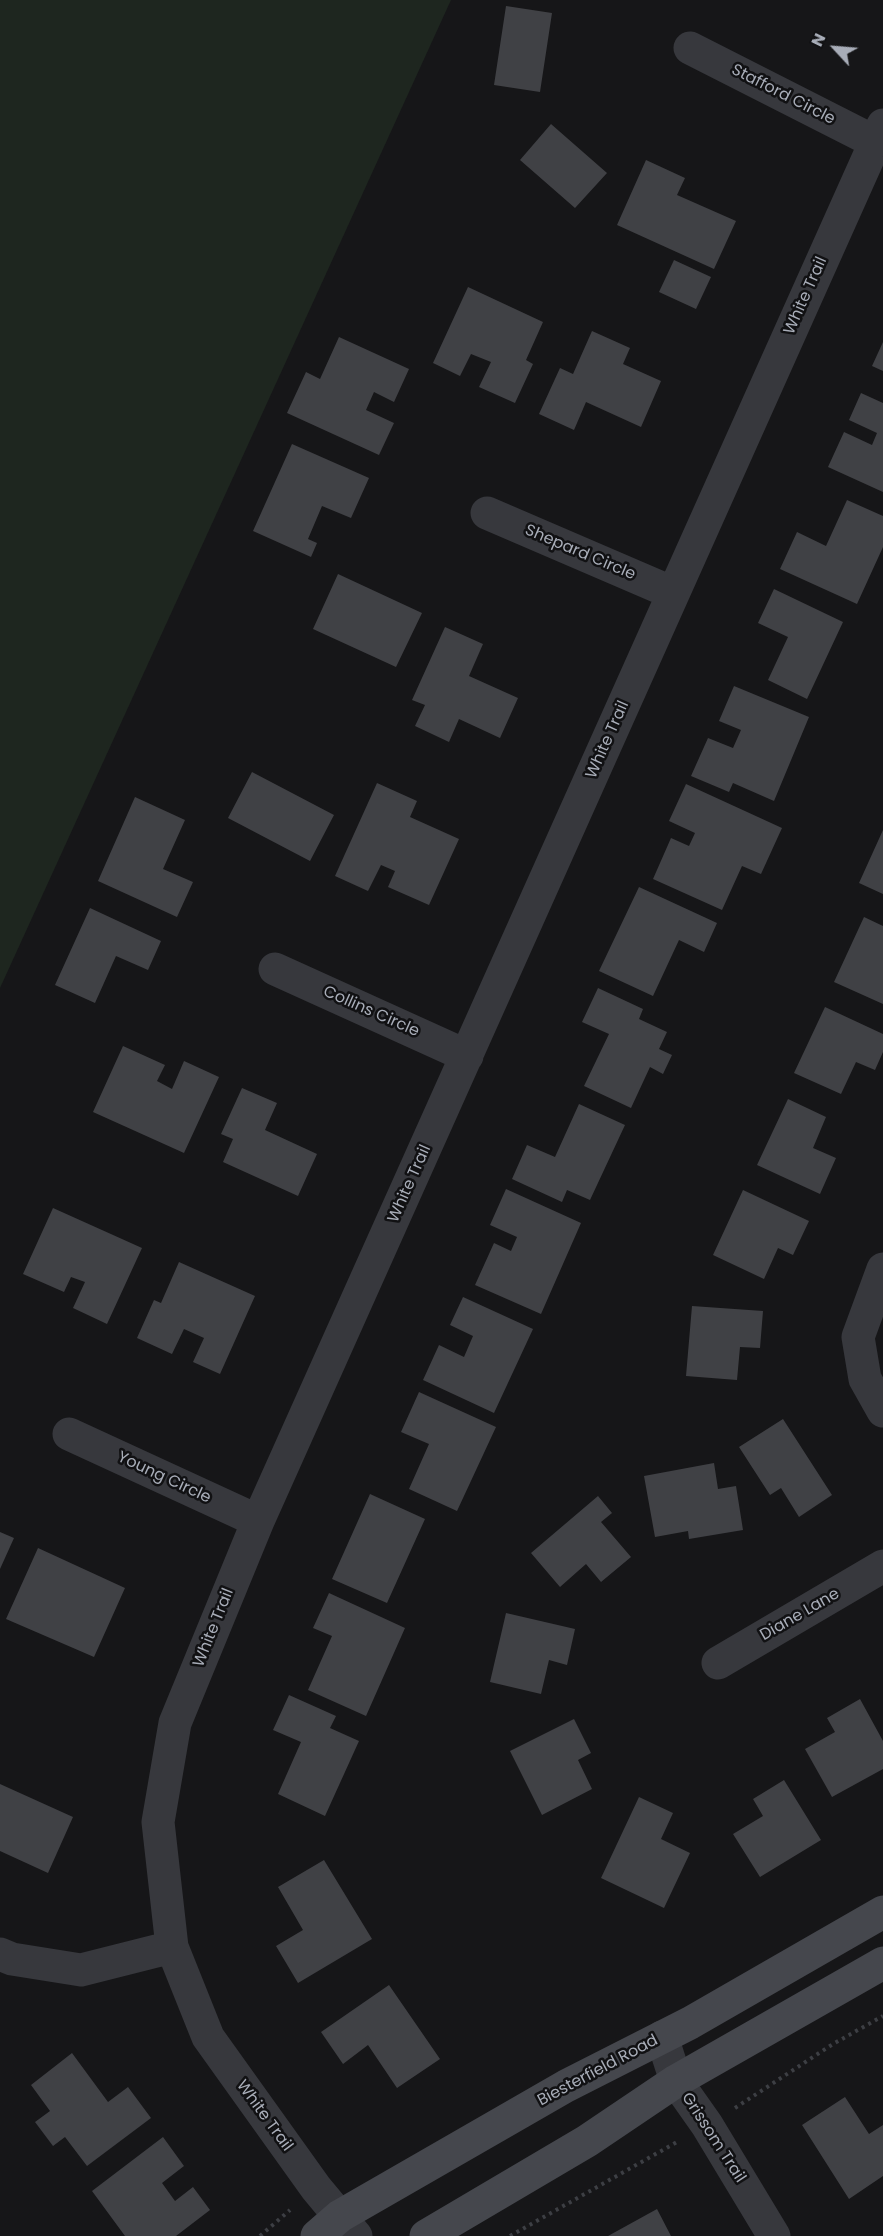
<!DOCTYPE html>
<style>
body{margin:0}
#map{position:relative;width:883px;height:2236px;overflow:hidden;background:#161618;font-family:Poppins,sans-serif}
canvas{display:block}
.north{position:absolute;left:805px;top:18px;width:60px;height:60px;-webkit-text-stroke:4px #111113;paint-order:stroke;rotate:296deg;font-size:16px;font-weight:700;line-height:24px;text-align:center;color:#a8adb8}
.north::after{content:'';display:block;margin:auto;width:21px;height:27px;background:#a8adb8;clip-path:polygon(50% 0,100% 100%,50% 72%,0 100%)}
</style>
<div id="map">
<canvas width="883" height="2236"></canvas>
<div class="north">N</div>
</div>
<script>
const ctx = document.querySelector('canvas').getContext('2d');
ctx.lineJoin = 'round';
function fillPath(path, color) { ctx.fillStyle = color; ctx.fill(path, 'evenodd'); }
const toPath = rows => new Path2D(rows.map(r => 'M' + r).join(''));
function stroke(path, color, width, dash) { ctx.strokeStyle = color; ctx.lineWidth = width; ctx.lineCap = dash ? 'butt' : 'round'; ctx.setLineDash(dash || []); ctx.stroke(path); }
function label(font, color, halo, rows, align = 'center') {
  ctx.font = font + ' Poppins,sans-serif'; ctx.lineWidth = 5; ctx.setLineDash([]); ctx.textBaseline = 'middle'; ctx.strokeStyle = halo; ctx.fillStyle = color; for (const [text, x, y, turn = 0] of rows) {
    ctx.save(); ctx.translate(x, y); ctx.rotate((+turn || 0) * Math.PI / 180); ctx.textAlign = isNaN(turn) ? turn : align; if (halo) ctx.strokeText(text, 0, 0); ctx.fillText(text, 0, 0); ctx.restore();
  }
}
fillPath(toPath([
 [0,0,451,0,0,988]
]), '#1e261f');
fillPath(toPath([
 [506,6,552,13,540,92,494,85],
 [551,124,607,173,575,208,520,160],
 [646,160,685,178,677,195,736,221,714,269,617,225],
 [674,260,711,277,696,309,659,292],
 [468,287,543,322,526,360,533,364,515,403,479,387,491,362,471,354,460,376,433,363],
 [592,331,630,348,623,364,661,381,641,427,586,402,574,430,539,414,560,368,573,374],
 [339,337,409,369,394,402,374,392,366,410,394,423,379,455,287,413,306,372,320,379],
 [883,342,883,371,872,366],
 [861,393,883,403,883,492,828,467,844,432,872,445,877,433,849,420],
 [292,444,369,478,351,518,322,506,308,539,317,543,311,557,253,531],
 [847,500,883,516,883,547,857,604,780,569,797,532,826,546],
 [338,574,422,613,396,667,313,629],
 [774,589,843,622,807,699,768,680,788,637,758,623],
 [445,627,483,644,469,676,518,698,500,738,459,719,449,742,415,726,425,705,412,700],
 [734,686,809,717,774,801,733,783,729,792,691,776,708,738,733,748,741,730,719,721],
 [252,772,334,815,310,861,228,818],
 [377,783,417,801,410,817,459,839,429,905,388,887,395,871,381,865,368,891,335,876],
 [686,784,782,828,761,874,742,866,722,910,653,879,671,838,689,846,695,833,669,821],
 [135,797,185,820,163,869,193,882,177,917,98,881],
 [883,830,883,894,859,883],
 [639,887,717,923,704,952,679,940,653,996,599,971],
 [90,908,161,941,148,970,116,956,95,1003,55,985],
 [864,917,883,926,883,1004,834,982],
 [598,988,643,1009,639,1019,667,1032,659,1049,672,1055,663,1074,650,1067,631,1108,584,1086,609,1034,582,1022],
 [825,1007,883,1034,883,1052,875,1070,856,1062,841,1094,794,1073],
 [123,1046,165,1065,157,1081,172,1089,184,1061,219,1077,184,1153,93,1112],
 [242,1088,277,1103,265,1130,317,1154,298,1196,223,1162,233,1139,221,1134],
 [788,1099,826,1117,813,1148,836,1158,820,1194,757,1165],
 [579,1104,625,1125,590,1200,567,1190,562,1202,512,1179,527,1145,555,1157],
 [506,1189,581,1223,541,1314,475,1285,494,1243,511,1251,517,1237,490,1225],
 [743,1190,809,1221,793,1255,778,1248,764,1279,713,1255],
 [53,1208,142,1248,107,1324,73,1308,85,1282,71,1277,64,1292,23,1274],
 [179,1262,255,1296,220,1374,193,1362,204,1338,184,1329,172,1354,137,1338,154,1300,161,1303],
 [463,1297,533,1329,494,1413,423,1380,439,1345,464,1357,473,1336,450,1325],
 [692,1306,763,1311,760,1348,740,1347,737,1380,686,1376],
 [419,1392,496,1427,457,1511,409,1489,429,1444,401,1432],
 [783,1419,832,1495,799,1517,781,1488,770,1495,739,1447],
 [714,1463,718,1489,736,1486,743,1530,689,1539,688,1531,655,1537,644,1476],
 [370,1494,425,1519,387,1603,332,1579],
 [598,1496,612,1513,601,1522,631,1557,601,1582,586,1564,560,1587,531,1553],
 [0,1532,14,1538,0,1569],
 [38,1548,125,1588,94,1657,6,1619],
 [329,1593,405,1628,366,1716,308,1690,332,1636,313,1628],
 [506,1613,575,1629,567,1665,549,1660,541,1694,490,1682],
 [289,1695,336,1716,330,1728,359,1741,325,1816,278,1794,301,1742,273,1730],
 [860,1699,883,1741,883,1769,832,1797,805,1749,835,1732,827,1718],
 [574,1719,591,1753,578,1760,592,1789,542,1815,510,1751],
 [784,1780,821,1840,760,1877,733,1834,763,1816,753,1799],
 [0,1784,73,1817,48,1873,0,1851],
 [639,1797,673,1813,661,1839,690,1853,664,1908,601,1878],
 [324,1860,372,1939,298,1983,276,1946,303,1930,278,1887],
 [389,1985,440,2059,397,2088,368,2045,343,2064,321,2032],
 [72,2053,108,2102,128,2087,151,2118,87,2166,65,2137,53,2146,35,2122,50,2111,31,2085],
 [845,2097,869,2134,883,2125,883,2176,849,2199,802,2125],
 [163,2137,184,2166,162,2183,175,2201,193,2187,210,2210,176,2236,125,2236,92,2191],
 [657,2209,671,2236,608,2236]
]), '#404145');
stroke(toPath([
 [735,2108,833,2044,883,2016],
 [260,2236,290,2210],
 [510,2236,677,2142]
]), '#3d3f44', 4, [3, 4.5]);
stroke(toPath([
 [690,48,875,142],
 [487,513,673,593],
 [275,969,467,1056],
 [883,1269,858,1337,865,1379,883,1411],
 [69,1434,258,1521],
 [718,1663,883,1566],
 [0,1954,12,1959,81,1970,172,1947],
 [662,2037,676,2081,707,2125,774,2236],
 [356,2236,316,2188,208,2037,172,1947,158,1822,175,1723,258,1521,883,125]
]), '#37383d', 33);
stroke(toPath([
 [317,2236,340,2216,566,2086,690,2023,883,1912],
 [426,2236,587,2141,676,2081,883,1963]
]), '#45474d', 33);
label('16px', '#a8adb8', '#111113', [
 ["Stafford Circle",783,95,27],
 ["White Trail",806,296,-66],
 ["Shepard Circle",580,553,23],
 ["White Trail",608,740,-66],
 ["Collins Circle",371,1012,24],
 ["White Trail",410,1184,-66],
 ["Young Circle",164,1478,25],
 ["Diane Lane",800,1615,-30],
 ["White Trail",214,1628,-68],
 ["Biesterfield Road",598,2071,-28],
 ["White Trail",264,2116,54],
 ["Grissom Trail",713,2138,57]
]);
</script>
